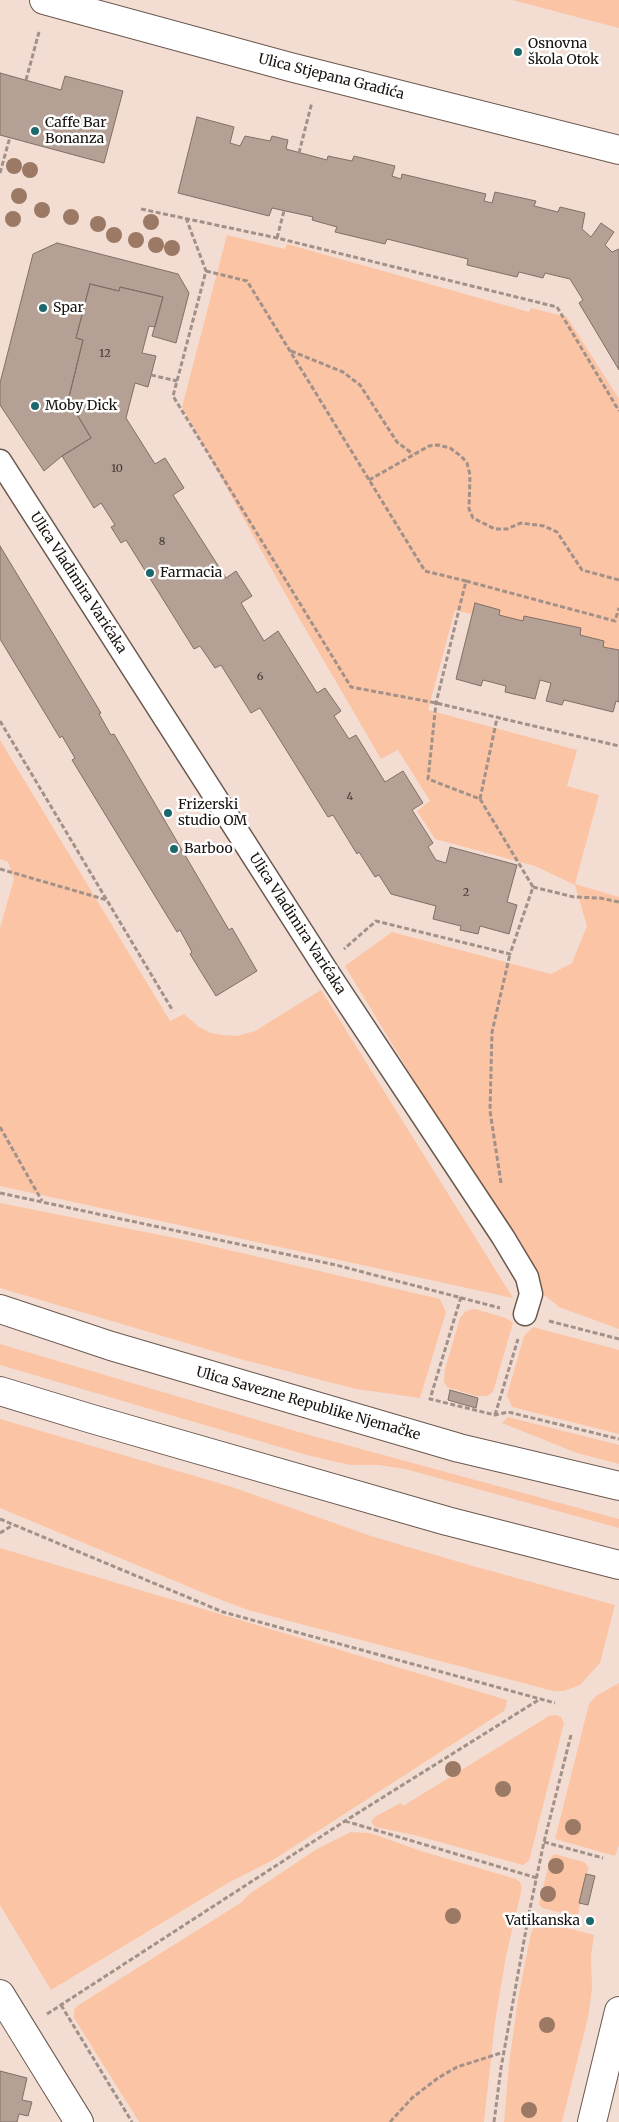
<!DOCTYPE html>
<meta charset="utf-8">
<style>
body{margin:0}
canvas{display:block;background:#f3ddd2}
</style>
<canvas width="619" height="2122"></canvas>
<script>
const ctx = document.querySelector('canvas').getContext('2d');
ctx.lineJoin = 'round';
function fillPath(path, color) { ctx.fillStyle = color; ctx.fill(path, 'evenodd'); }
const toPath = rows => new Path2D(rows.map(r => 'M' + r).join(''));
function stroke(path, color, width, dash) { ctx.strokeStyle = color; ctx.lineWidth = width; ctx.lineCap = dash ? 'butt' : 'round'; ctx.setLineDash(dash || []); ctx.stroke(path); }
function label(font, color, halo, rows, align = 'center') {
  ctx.font = font + ' Merriweather,serif'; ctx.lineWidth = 5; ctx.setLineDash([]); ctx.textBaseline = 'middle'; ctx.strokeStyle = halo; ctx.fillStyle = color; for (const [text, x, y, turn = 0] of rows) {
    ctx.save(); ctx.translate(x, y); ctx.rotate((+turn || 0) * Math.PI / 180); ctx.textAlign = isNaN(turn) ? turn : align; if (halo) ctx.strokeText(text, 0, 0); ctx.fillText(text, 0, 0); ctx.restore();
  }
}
fillPath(toPath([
 [512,0,619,0,619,28],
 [227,235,285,249,287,244,529,312,531,308,567,317,619,399,619,653,455,610,428,710,577,750,567,786,599,795,575,884,619,897,619,1329,559,1307,543,1294,345,966,392,932,551,974,572,963,587,926,575,885,535,866,435,839,417,811,430,801,398,750,381,759,292,606,182,407],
 [0,740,170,1021,184,1014,199,1027,211,1033,222,1035,237,1036,255,1031,321,990,513,1298,0,1186,0,928,14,879,8,862,0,859],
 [0,1203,190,1241,440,1299,446,1312,420,1398,356,1389,240,1359,0,1288],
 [475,1309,506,1318,513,1323,493,1392,487,1396,476,1396,447,1387,444,1381,445,1369,460,1318,466,1311],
 [533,1327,619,1350,619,1434,512,1407,507,1395,524,1336],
 [0,1344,295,1431,619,1519,619,1528,405,1469,379,1465,350,1465,307,1455,0,1365],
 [508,1417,619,1445,619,1464,577,1453,502,1423],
 [0,1419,229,1486,371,1536,473,1566,615,1605,600,1663,580,1685,564,1691,553,1691,248,1610,211,1596,0,1508],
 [0,1548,507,1700,506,1706,504,1711,273,1860,228,1883,51,1990,0,1905],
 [619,1683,619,1845,615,1856,555,1839,589,1704,596,1696],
 [556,1715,561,1717,564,1723,529,1861,523,1865,414,1835,375,1827,371,1821,376,1816,401,1803,403,1806,549,1716],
 [351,1832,370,1833,424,1852,516,1879,520,1882,522,1888,506,1956,495,2022,484,2122,139,2122,74,2018,74,2010,77,2006,242,1902,248,1895,317,1849],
 [554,1854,584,1862,589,1868,586,1874,578,1915,573,1916,542,1908,539,1904,550,1859],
 [540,1923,546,1923,594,1935,591,1956,592,1988,588,2018,562,2122,504,2122,509,2064,518,1999,531,1933,534,1926]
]), '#fbc4a5');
const building = toPath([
 [0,73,61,90,65,76,123,91,104,163,0,135,0,73],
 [197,117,234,127,230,143,240,146,245,136,270,141,272,136,288,140,286,149,327,160,328,156,352,161,354,156,395,166,392,176,401,179,402,174,486,194,484,201,492,203,495,192,536,201,534,206,558,212,560,207,585,213,582,229,591,237,601,223,614,232,605,245,612,252,619,249,619,370,579,303,583,300,570,279,545,273,543,278,519,272,517,277,467,265,468,259,387,239,385,244,335,232,337,227,312,220,313,217,272,208,269,216,178,193,197,117],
 [57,243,178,274,189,293,176,343,152,336,163,297,120,287,119,291,90,284,76,338,83,340,68,401,77,403,75,411,91,438,62,456,44,471,0,405,0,383,33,254,57,243],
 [90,284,119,291,120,287,163,297,155,327,149,326,142,353,156,356,148,387,135,383,126,418,155,464,165,458,184,488,173,495,226,578,236,571,252,596,241,603,264,641,278,631,317,693,325,688,341,711,334,716,349,739,356,735,385,782,403,771,423,803,412,810,433,843,428,847,436,860,446,863,450,847,517,865,507,902,517,905,509,934,480,926,478,934,460,930,461,926,433,919,436,906,391,894,379,875,375,877,359,852,357,854,333,815,328,817,260,708,251,713,221,665,215,668,200,646,194,649,126,540,121,543,111,527,115,525,101,503,94,508,62,456,91,438,75,411,77,403,68,401,83,340,76,338,90,284],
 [0,546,101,713,99,714,111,735,114,734,216,908,229,930,232,928,257,971,216,996,190,954,192,952,180,930,177,932,72,760,75,758,62,736,60,738,0,639,0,546],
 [475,603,500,610,499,615,523,621,524,616,581,628,580,635,604,641,603,647,619,650,619,702,616,701,613,712,564,700,562,705,546,701,551,683,540,680,535,699,505,692,506,686,483,680,481,686,456,679,475,603],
 [450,1390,478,1398,476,1408,448,1400,450,1390],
 [586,1874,595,1876,588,1905,579,1903,586,1874],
 [0,2071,27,2078,22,2100,32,2102,28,2116,19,2114,17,2122,0,2122,0,2071]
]);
fillPath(building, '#b4a095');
stroke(building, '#816e64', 1);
const pedestrian = toPath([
 [0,461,332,979,503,1237,527,1277,531,1294,525,1314]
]);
const minor = toPath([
 [44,0,290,67,619,150],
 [0,1994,79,2122]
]);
const tertiary = toPath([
 [592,2122,619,2011]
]);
const secondary = toPath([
 [0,1309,111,1346,459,1448,619,1486],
 [0,1391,92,1419,447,1521,619,1565]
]);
stroke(pedestrian, '#6a584e', 25);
stroke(minor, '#6a584e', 30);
stroke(tertiary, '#6a584e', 30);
stroke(secondary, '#6a584e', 30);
stroke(toPath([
 [26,80,39,32],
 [299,153,312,102],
 [0,173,10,137],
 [141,209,277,238,557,307,619,411],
 [186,218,206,271,173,396,351,687,436,703,619,746],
 [277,238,284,211],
 [206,271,247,281,425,571,466,581,436,703,428,779,480,799,533,887,510,954,376,921,344,949],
 [291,351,343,372,360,385,397,442,413,454],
 [151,375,177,381],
 [369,480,429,446,438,445,450,448,461,456,467,463,470,475,469,509,473,518,495,529,507,529,521,523,544,526,557,532,582,570,619,580],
 [466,581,615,621,619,608],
 [0,721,173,1011],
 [480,799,497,718],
 [0,869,107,900],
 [533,887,574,897,600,898,619,902],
 [0,1127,42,1201],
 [501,1183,490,1111,492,1032,510,954],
 [0,1193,336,1265,500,1308],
 [461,1297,430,1399,495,1415,508,1412,619,1439],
 [549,1321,619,1339],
 [495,1415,518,1339],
 [0,1519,223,1612,555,1703],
 [0,1533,13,1525],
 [345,1821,537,1878],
 [544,1842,603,1858],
 [61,2005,132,2122],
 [47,2014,345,1821,540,1699],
 [390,2122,412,2098,438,2078,457,2067,504,2052],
 [494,2122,501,2068,529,1913,544,1842,571,1735]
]), '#a19189', 3, [5, 2.5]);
stroke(pedestrian, '#fff', 22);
stroke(minor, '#fff', 28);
stroke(tertiary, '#fff', 28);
stroke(secondary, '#fff', 28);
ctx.fillStyle = '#9b7964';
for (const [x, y] of [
 [14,166],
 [30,170],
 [19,196],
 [42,210],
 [71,217],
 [13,219],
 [151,222],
 [98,224],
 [114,235],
 [136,240],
 [156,245],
 [172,248],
 [453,1769],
 [503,1789],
 [573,1827],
 [556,1866],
 [548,1894],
 [453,1916],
 [547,2025],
 [529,2110]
]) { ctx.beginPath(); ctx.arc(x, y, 8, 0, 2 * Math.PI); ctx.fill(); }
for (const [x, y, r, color] of [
 [518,52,5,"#1b686d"],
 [35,131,5,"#1b686d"],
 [43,308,5,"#1b686d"],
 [35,406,5,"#1b686d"],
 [150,573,5,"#1b686d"],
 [168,813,5,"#1b686d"],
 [174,849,5,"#1b686d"],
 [590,1921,5,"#1b686d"]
]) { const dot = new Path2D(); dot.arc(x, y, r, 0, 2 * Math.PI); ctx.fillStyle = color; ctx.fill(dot); stroke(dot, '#fff', 2); }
label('11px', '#403630', null, [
 ["12",105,354],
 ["10",117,469],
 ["8",162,542],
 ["6",260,677],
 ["4",350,797],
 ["2",466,893]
]);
label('14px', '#19120e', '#fff', [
 ["Osnovna",528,44],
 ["škola Otok",528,60],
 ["Caffe Bar",45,123],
 ["Bonanza",45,139],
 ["Spar",53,308],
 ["Moby Dick",45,406],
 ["Farmacia",160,573],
 ["Frizerski",178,805],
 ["studio OM",178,821],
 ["Barboo",184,849],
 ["Vatikanska",580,1921,"right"]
], 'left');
label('14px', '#19120e', '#fff', [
 ["Ulica Stjepana Gradića",331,77,14],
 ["Ulica Vladimira Varićaka",78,583,57],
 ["Ulica Vladimira Varićaka",297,924,57],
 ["Ulica Savezne Republike Njemačke",308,1404,16]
]);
</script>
